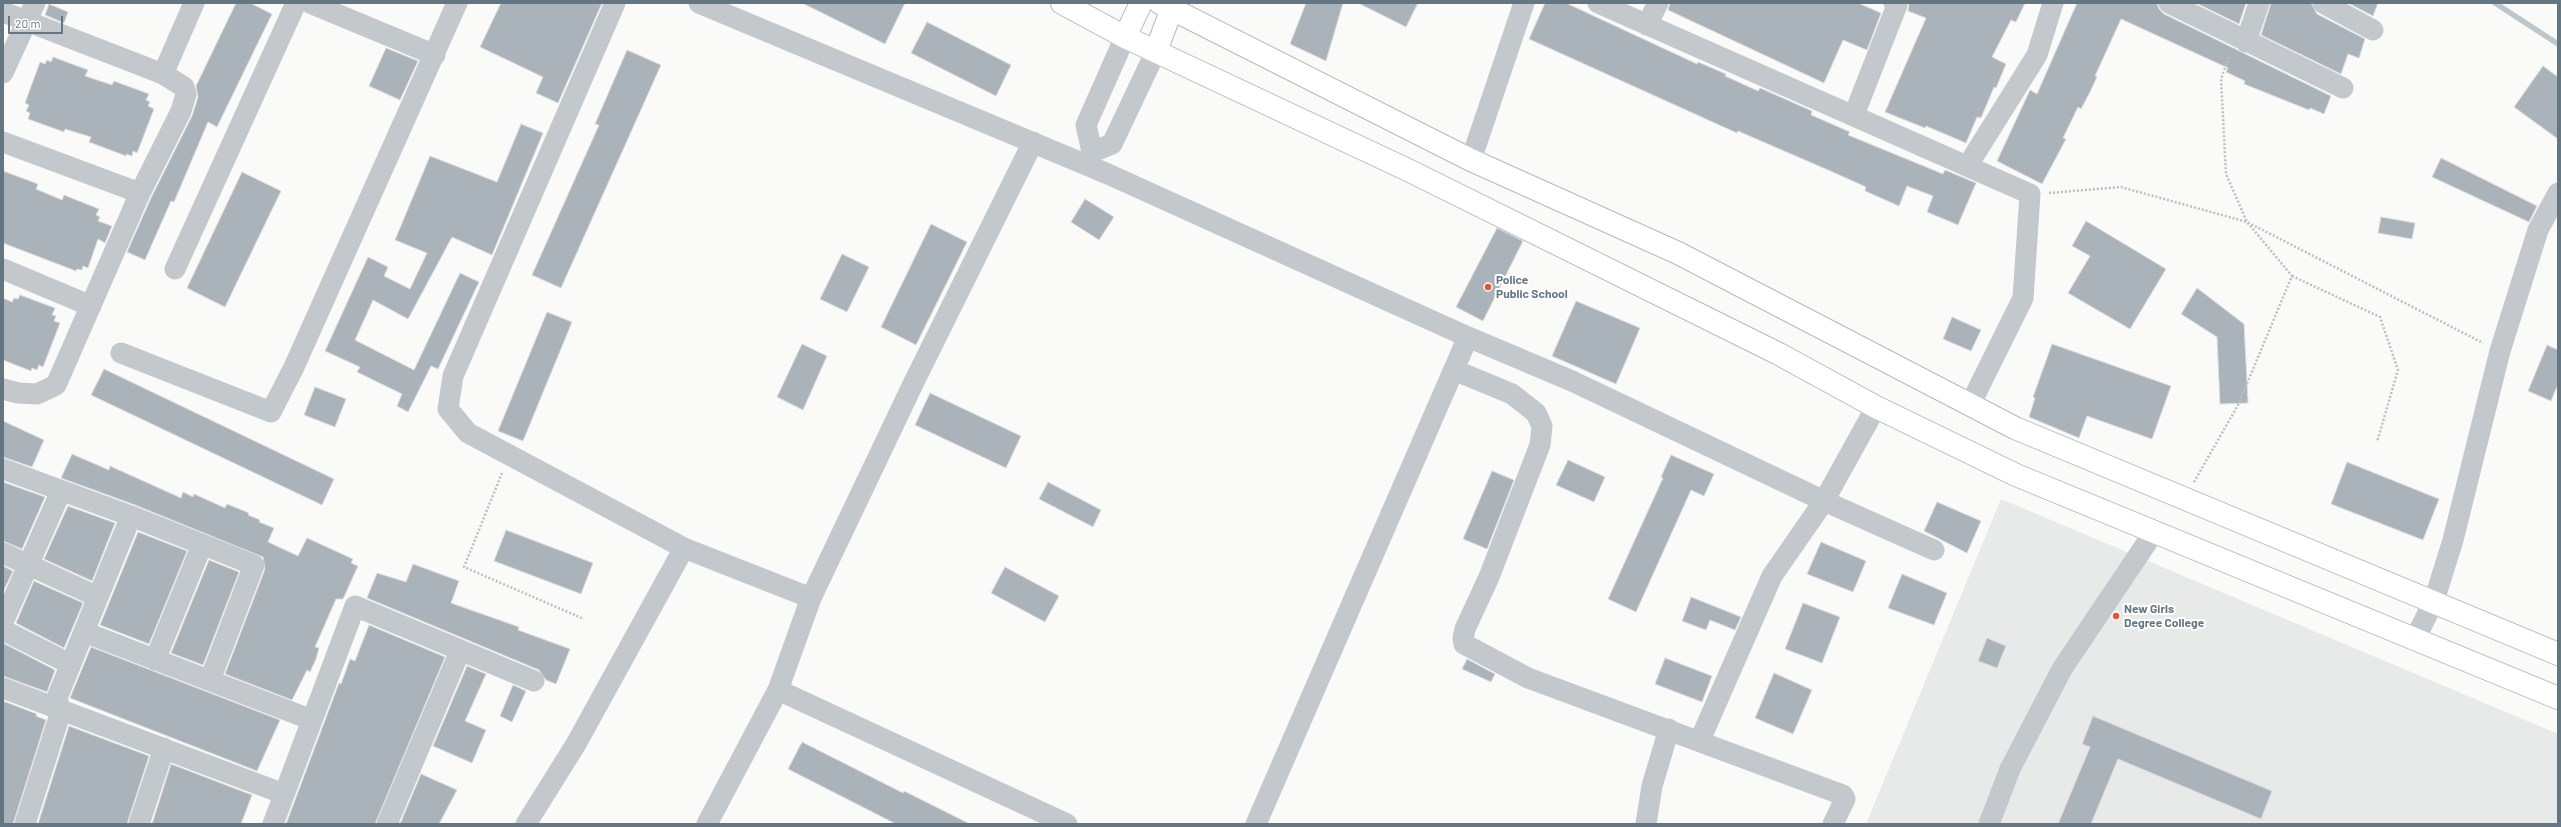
<!DOCTYPE html>
<style>
body{margin:0}
#map{position:relative;width:2561px;height:827px;overflow:hidden;background:#fafaf8;font-family:Barlow,sans-serif}
canvas{display:block}
.frame{position:absolute;inset:0;border:4px solid #657683;pointer-events:none}
.scale{position:absolute;left:8px;top:16px;width:55px;height:18px;box-sizing:border-box;border:2px solid #657683;border-top:0;padding-left:5px;font-size:12px;line-height:14px;white-space:nowrap;color:#657683;-webkit-text-stroke:3px #fff;paint-order:stroke}
</style>
<div id="map">
<canvas width="2561" height="827"></canvas>
<div class="frame"></div>
<div class="scale">20 m</div>
</div>
<script>
const ctx = document.querySelector('canvas').getContext('2d');
ctx.lineJoin = 'round';
function fillPath(path, color) { ctx.fillStyle = color; ctx.fill(path, 'evenodd'); }
const toPath = rows => new Path2D(rows.map(r => 'M' + r).join(''));
function stroke(path, color, width, dash) { ctx.strokeStyle = color; ctx.lineWidth = width; ctx.lineCap = dash ? 'butt' : 'round'; ctx.setLineDash(dash || []); ctx.stroke(path); }
function label(font, color, halo, rows, align = 'center') {
  ctx.font = font + ' Barlow,sans-serif'; ctx.lineWidth = 4; ctx.setLineDash([]); ctx.textBaseline = 'middle'; ctx.strokeStyle = halo; ctx.fillStyle = color; for (const [text, x, y, turn = 0] of rows) {
    ctx.save(); ctx.translate(x, y); ctx.rotate((+turn || 0) * Math.PI / 180); ctx.textAlign = isNaN(turn) ? turn : align; if (halo) ctx.strokeText(text, 0, 0); ctx.fillText(text, 0, 0); ctx.restore();
  }
}
fillPath(toPath([
 [2001,499,2558,734,2558,824,1866,824]
]), '#e8e9e9');
stroke(toPath([
 [2495,3,2558,44]
]), '#bbc7cb', 5.5);
const building = toPath([
 [236,3,250,3,272,14,217,127,208,122,174,202,171,201,145,260,127,252,151,198,192,116,198,97,196,86,236,3],
 [501,3,602,3,558,103,536,93,543,77,480,47,501,3],
 [802,3,905,3,885,44,802,3],
 [1306,3,1343,3,1326,61,1290,44,1306,3],
 [1358,3,1418,3,1406,27,1358,3],
 [1545,3,1566,3,1697,64,1698,62,1726,74,1725,76,1758,91,1760,88,1812,111,1811,115,1850,132,1848,135,1943,174,1945,170,1976,183,1958,225,1927,212,1933,196,1907,186,1899,206,1865,191,1866,187,1835,173,1738,131,1737,133,1529,39,1545,3],
 [1670,3,1858,3,1881,13,1867,50,1843,40,1824,83,1668,10,1670,3],
 [1909,3,2025,3,2016,22,2011,20,1992,57,2006,64,1996,88,1994,87,1981,118,1977,117,1966,143,1926,126,1925,128,1885,112,1926,18,1908,11,1909,3],
 [2077,3,2157,3,2159,9,2164,14,2331,96,2324,114,2310,108,2309,110,2244,84,2245,81,2226,72,2228,68,2121,19,2095,76,2097,77,2090,92,2081,109,2078,107,2063,138,2066,139,2042,184,1997,161,2030,90,2037,94,2077,3],
 [2196,3,2246,3,2239,24,2196,3],
 [2271,3,2311,3,2317,14,2365,39,2359,58,2348,54,2341,74,2261,35,2271,3],
 [2348,3,2378,3,2373,16,2348,3],
 [49,4,68,12,64,23,45,15,49,4],
 [927,22,1011,65,996,96,911,53,927,22],
 [386,48,418,61,400,100,369,86,386,48],
 [627,50,661,65,561,288,532,275,599,125,595,124,627,50],
 [53,57,88,70,85,76,112,85,114,81,149,94,146,100,150,102,148,106,154,109,137,153,133,151,132,156,126,154,126,156,89,142,91,137,65,129,64,132,28,119,30,113,26,111,29,105,25,103,40,62,45,64,47,60,51,62,53,57],
 [2543,66,2558,77,2558,139,2514,107,2543,66],
 [521,124,543,133,492,255,452,237,408,319,373,300,355,340,414,370,460,273,479,282,438,369,431,366,408,412,397,406,402,394,357,372,360,367,325,351,368,257,388,267,384,276,410,289,427,253,395,240,430,156,497,182,521,124],
 [2441,158,2537,206,2529,222,2432,177,2441,158],
 [3,171,38,184,36,189,62,200,64,195,99,209,96,215,100,217,98,221,112,226,105,243,98,239,88,268,83,266,82,270,77,269,76,271,3,243,3,171],
 [242,172,281,191,225,307,187,288,242,172],
 [1085,199,1114,217,1099,240,1071,222,1085,199],
 [2381,217,2415,223,2412,239,2378,233,2381,217],
 [2086,221,2166,269,2130,329,2068,293,2090,256,2072,246,2086,221],
 [931,224,967,242,916,345,881,327,931,224],
 [1497,228,1523,241,1483,321,1456,307,1497,228],
 [842,254,869,267,847,312,820,299,842,254],
 [2197,288,2244,324,2248,403,2220,404,2217,337,2181,314,2197,288],
 [20,295,55,308,52,315,56,316,54,321,60,323,43,367,39,365,37,370,32,368,31,371,3,360,3,298,12,302,14,298,18,299,20,295],
 [1576,301,1640,328,1616,384,1552,356,1576,301],
 [547,312,572,322,523,441,498,431,547,312],
 [1952,317,1981,330,1971,351,1943,339,1952,317],
 [802,344,827,356,803,410,777,397,802,344],
 [2052,344,2171,386,2152,439,2087,416,2079,438,2029,417,2035,398,2033,397,2052,344],
 [2547,345,2558,350,2558,384,2551,401,2528,391,2547,345],
 [104,369,334,479,322,505,91,395,104,369],
 [315,387,346,399,335,427,304,415,315,387],
 [930,393,1021,436,1006,468,915,425,930,393],
 [3,421,44,440,32,467,3,457,3,421],
 [72,454,109,470,110,466,181,498,183,492,193,497,194,494,225,508,227,504,249,513,248,515,260,520,259,522,274,528,268,542,298,556,307,538,353,559,351,563,358,566,343,599,336,599,315,647,319,648,316,659,310,672,307,670,292,700,225,674,265,569,263,557,135,505,61,478,72,454],
 [1671,455,1714,474,1704,496,1691,490,1636,612,1608,599,1663,478,1661,477,1671,455],
 [1568,460,1605,477,1594,502,1556,485,1568,460],
 [2347,462,2439,499,2423,540,2331,504,2347,462],
 [1492,471,1514,480,1487,549,1463,539,1492,471],
 [3,482,45,497,22,549,3,541,3,482],
 [1048,482,1101,510,1093,527,1039,499,1048,482],
 [1937,502,1981,521,1967,553,1924,531,1937,502],
 [68,506,115,523,92,581,44,559,68,506],
 [506,530,593,563,581,594,494,561,506,530],
 [138,532,187,551,149,644,100,625,138,532],
 [1821,542,1866,561,1853,592,1807,574,1821,542],
 [209,560,239,572,203,665,171,653,209,560],
 [413,564,459,581,451,603,519,627,518,630,570,649,556,684,546,680,539,670,367,598,377,573,406,582,413,564],
 [3,566,13,571,3,592,3,566],
 [1005,567,1059,596,1045,622,991,593,1005,567],
 [1902,574,1947,593,1934,625,1888,608,1902,574],
 [34,581,83,603,64,648,16,623,34,581],
 [1691,597,1741,617,1735,630,1710,620,1706,630,1682,621,1691,597],
 [1803,603,1840,617,1822,663,1785,649,1803,603],
 [369,625,445,657,375,824,286,824,339,683,341,684,350,659,355,661,369,625],
 [1987,638,2006,646,1997,668,1978,661,1987,638],
 [3,643,55,670,47,692,3,676,3,643],
 [91,647,280,720,257,771,70,698,91,647],
 [1665,658,1712,676,1702,702,1655,684,1665,658],
 [1467,659,1495,674,1491,682,1462,669,1467,659],
 [467,666,486,674,465,721,486,730,472,763,433,746,467,666],
 [1774,673,1812,690,1793,734,1755,718,1774,673],
 [513,685,526,691,512,722,500,716,513,685],
 [3,701,37,714,36,716,46,720,13,824,3,824,3,701],
 [2093,716,2272,791,2261,819,2118,759,2091,824,2058,824,2090,747,2082,744,2093,716],
 [69,726,149,756,127,824,38,824,69,726],
 [802,742,903,793,904,791,970,824,896,824,788,769,802,742],
 [171,764,252,795,241,824,152,824,171,764],
 [421,774,457,790,439,824,400,824,421,774]
]);
fillPath(building, '#aab3b9');
stroke(building, '#dcdcda', 1);
const major = toPath([
 [1062,3,1125,37,1410,171,1779,354,1876,407,2016,475,2558,698],
 [1160,3,1471,160,1678,253,2015,428,2558,654],
 [1125,37,1141,3],
 [1156,51,1174,3]
]);
stroke(major, '#b5babe', 24);
stroke(toPath([
 [2049,193,2121,187,2247,222,2483,343],
 [2292,276,2380,317,2398,370,2377,442],
 [502,473,464,567,584,619],
 [2194,482,2238,405,2292,276,2247,222,2226,174,2221,79,2230,54]
]), '#bbbfc2', 2.5, [2, 2]);
stroke(toPath([
 [310,3,435,55],
 [615,3,453,376,448,409,468,433,684,548,811,598],
 [699,3,1108,174,1468,337,1572,381,1824,501,1934,550],
 [1598,3,2030,194,2023,298,1970,405],
 [2169,3,2343,88],
 [2323,3,2373,30],
 [3,12,163,74,184,87,186,94,181,111,140,193,56,385,37,394,18,393,3,389],
 [1647,25,1658,3],
 [2246,42,2259,3],
 [3,73,35,3],
 [163,74,194,3],
 [1854,115,1897,5,1894,3],
 [3,142,140,193],
 [1092,152,1112,144,1156,51],
 [1471,160,1524,3],
 [1087,165,1092,152,1086,125,1125,37],
 [1968,165,2037,55,2053,3],
 [3,269,91,306],
 [175,269,296,3],
 [121,353,271,412,294,367,457,3],
 [1454,370,1512,394,1536,413,1542,426,1540,445,1489,577,1465,629,1463,638,1464,644,1528,678,1843,795,1845,799,1833,824],
 [3,469,131,516,254,565,210,680],
 [3,553,98,597],
 [3,622,61,491],
 [3,630,70,664],
 [84,632,312,720],
 [2415,639,2434,601,2453,540,2500,351,2538,230,2558,193],
 [155,660,202,545],
 [3,688,284,794],
 [778,690,1067,824],
 [1700,740,1772,576,1824,501,1876,407],
 [25,824,61,711,57,698,131,516],
 [139,824,164,748],
 [273,824,355,606,534,681],
 [387,824,460,651],
 [526,824,576,744,684,548],
 [707,824,778,690,811,598,913,384,1033,142],
 [1256,824,1468,337],
 [1646,824,1652,786,1669,729],
 [1989,824,2010,769,2062,669,2154,532]
]), '#c3c8cc', 21);
stroke(major, '#fff', 22);
for (const [x, y, r, color] of [
 [1488,287,4,"#e4572e"],
 [2116,616,4,"#e4572e"]
]) { const dot = new Path2D(); dot.arc(x, y, r, 0, 2 * Math.PI); ctx.fillStyle = color; ctx.fill(dot); stroke(dot, '#fff', 1.5); }
label('bold 12px', '#657683', '#fff', [
 ["Police",1496,280],
 ["Public School",1496,294],
 ["New Girls",2124,609],
 ["Degree College",2124,623]
], 'left');
</script>
